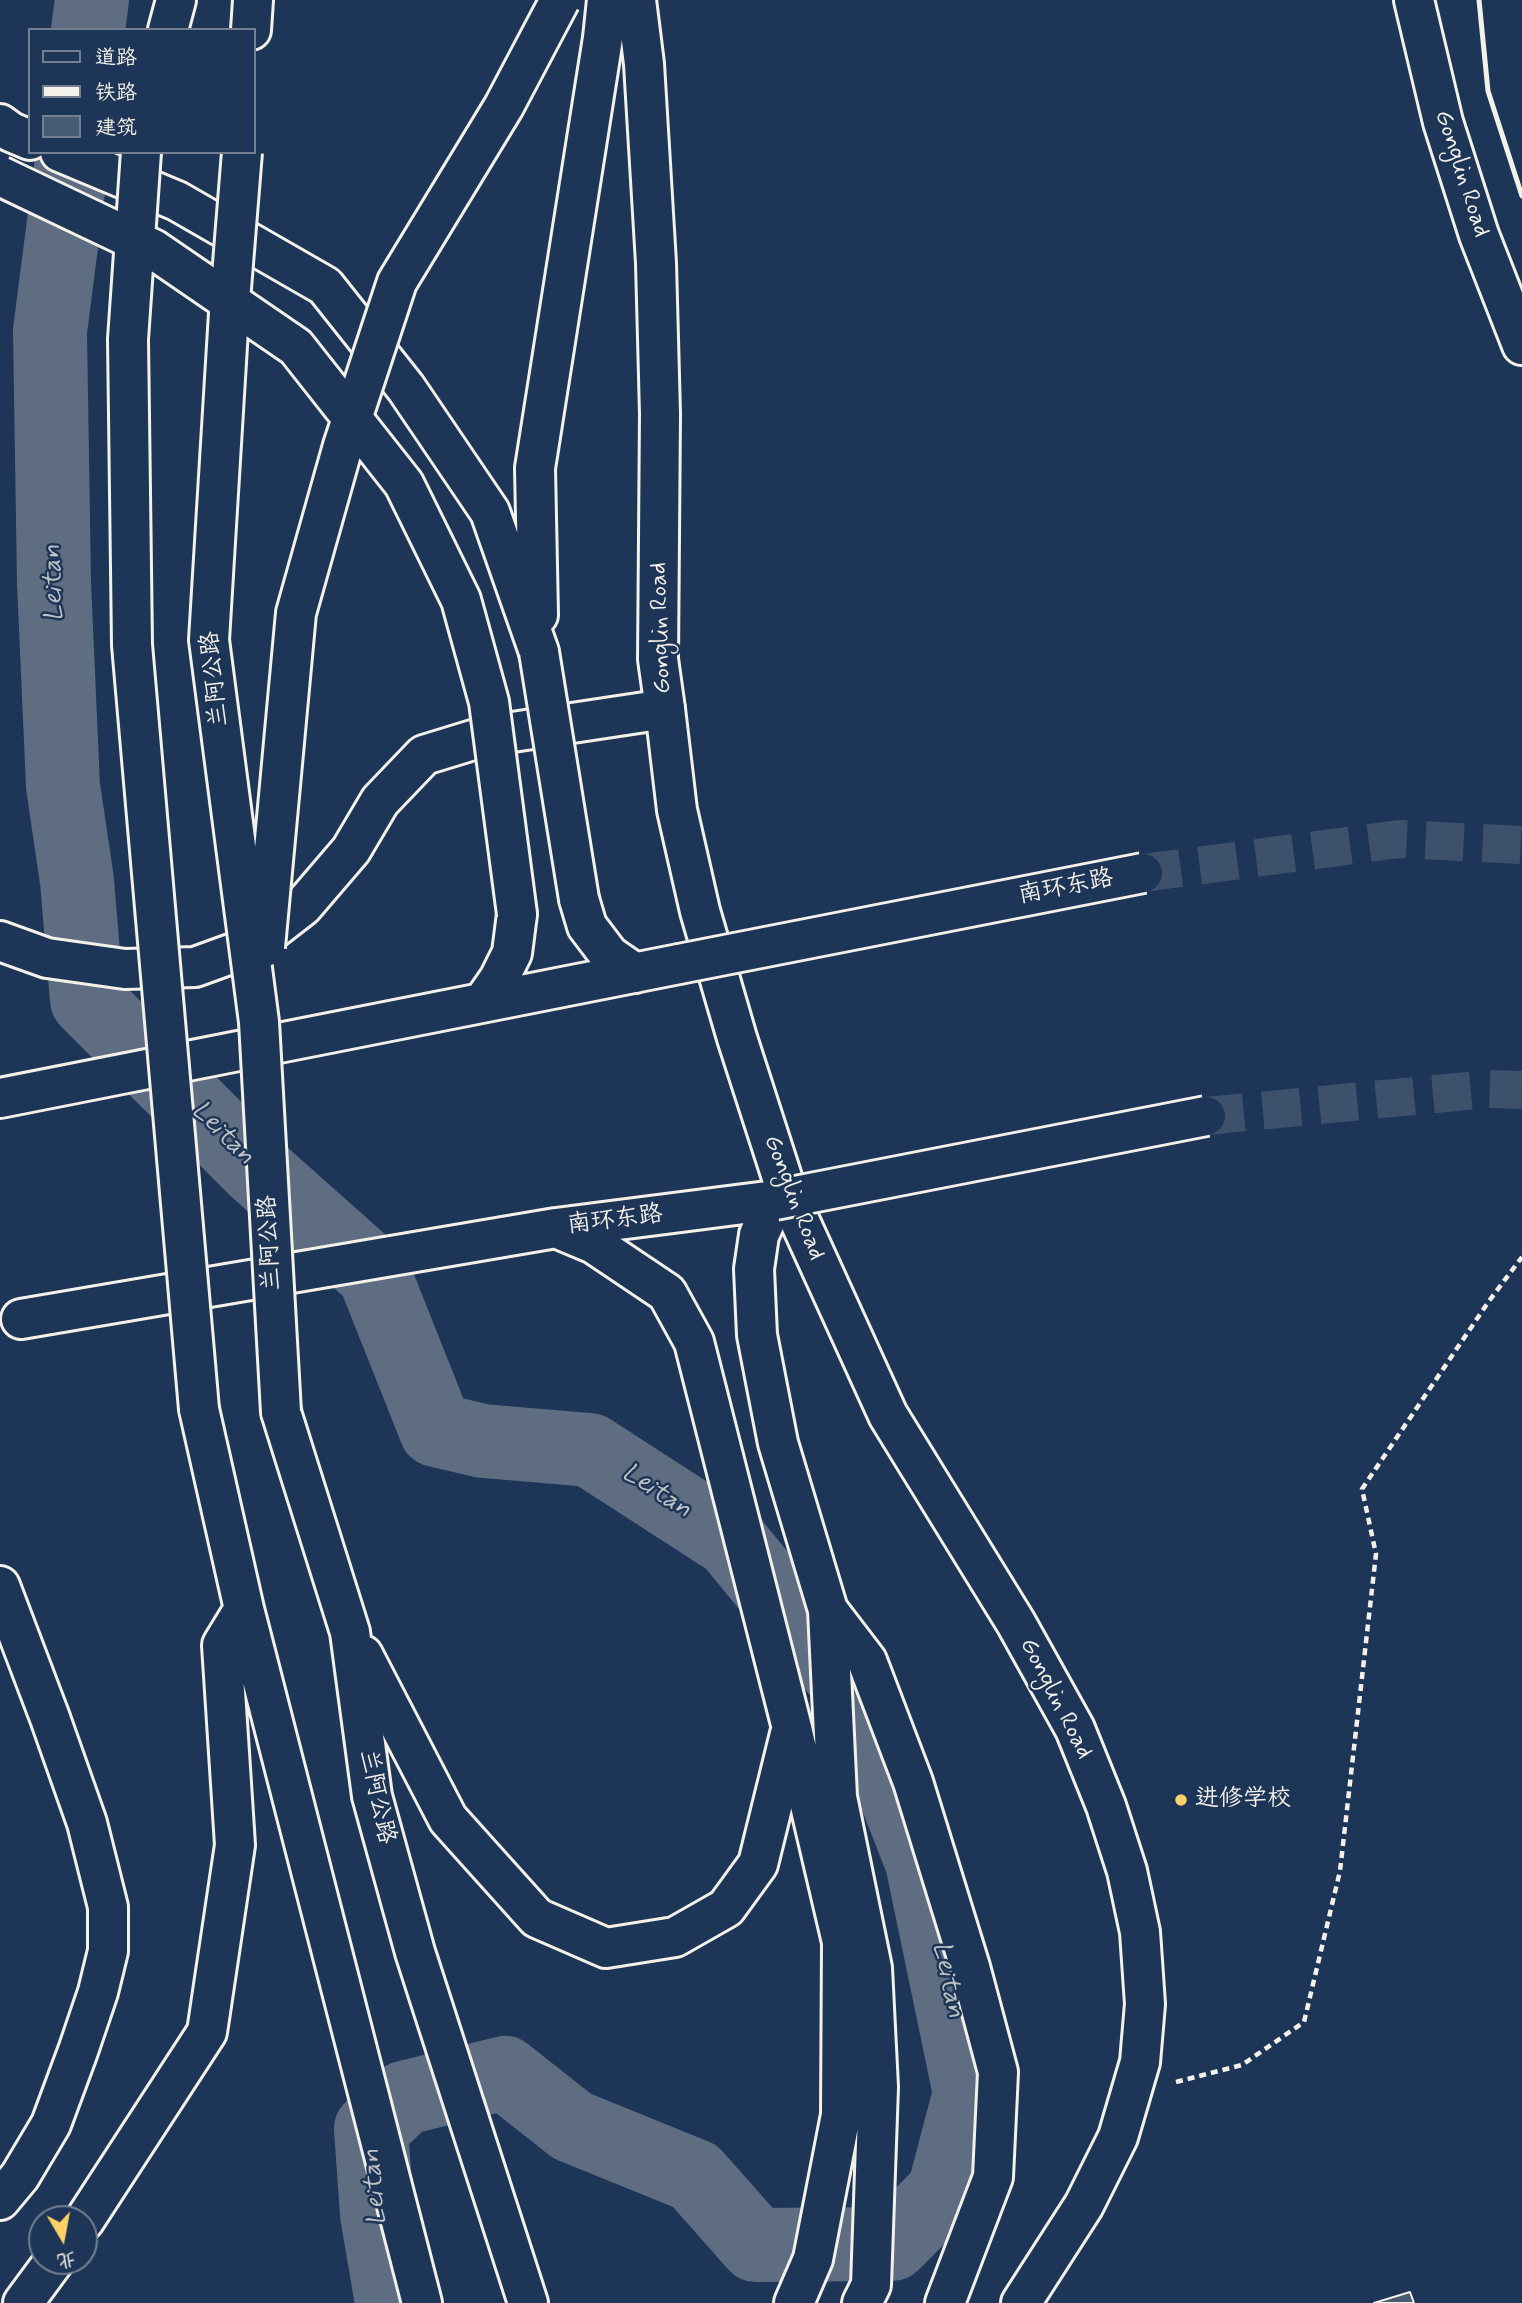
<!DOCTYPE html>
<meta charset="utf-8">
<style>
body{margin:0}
#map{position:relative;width:1522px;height:2303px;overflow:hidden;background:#1d3557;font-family:Mynerve,"LXGW WenKai TC",sans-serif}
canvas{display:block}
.legend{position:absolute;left:28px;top:28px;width:228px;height:126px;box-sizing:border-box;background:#1d3557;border:2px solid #738091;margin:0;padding:9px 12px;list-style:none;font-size:21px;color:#f4f1e8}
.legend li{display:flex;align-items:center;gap:14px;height:35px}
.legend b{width:35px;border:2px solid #738091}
.north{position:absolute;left:28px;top:2205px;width:70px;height:70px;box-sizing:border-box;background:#1d3557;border:2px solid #738091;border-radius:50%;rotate:170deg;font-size:19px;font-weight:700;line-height:28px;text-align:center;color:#f4f1e8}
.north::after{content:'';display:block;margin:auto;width:24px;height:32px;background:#ffd166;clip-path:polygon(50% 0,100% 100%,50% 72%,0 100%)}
</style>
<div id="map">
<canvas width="1522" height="2303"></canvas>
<ul class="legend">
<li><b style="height:9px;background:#1d3557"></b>道路</li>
<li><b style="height:9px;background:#f4f1e8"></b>铁路</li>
<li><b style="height:19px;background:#485b74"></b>建筑</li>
</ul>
<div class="north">北</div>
</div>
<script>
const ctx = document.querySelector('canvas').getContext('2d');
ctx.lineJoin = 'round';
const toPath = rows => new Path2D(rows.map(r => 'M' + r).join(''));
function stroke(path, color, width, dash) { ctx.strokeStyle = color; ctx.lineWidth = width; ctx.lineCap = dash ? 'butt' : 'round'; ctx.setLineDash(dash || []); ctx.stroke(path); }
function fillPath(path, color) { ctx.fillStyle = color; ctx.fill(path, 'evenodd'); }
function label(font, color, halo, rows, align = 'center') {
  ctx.font = font + ' Mynerve,"LXGW WenKai TC",sans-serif'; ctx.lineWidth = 5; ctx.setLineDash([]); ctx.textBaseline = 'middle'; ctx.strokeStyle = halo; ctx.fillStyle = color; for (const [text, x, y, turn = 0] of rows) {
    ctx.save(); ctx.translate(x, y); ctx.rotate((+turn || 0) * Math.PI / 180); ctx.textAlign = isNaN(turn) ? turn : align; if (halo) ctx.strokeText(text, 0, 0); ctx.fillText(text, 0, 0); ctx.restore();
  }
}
stroke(toPath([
 [88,30,92,0],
 [73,152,50,331,54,583,63,786,77,881,87,1000,256,1169,374,1274,436,1430,483,1441,590,1450,731,1541,856,1693,922,1862,970,2093,944,2192,892,2244,756,2245,695,2176,572,2126,505,2073,404,2098,371,2129,377,2214,392,2303]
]), '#5e6d82', 74);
const building = toPath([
 [1410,2292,1414,2303,1374,2303,1410,2292]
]);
fillPath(building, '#485b74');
stroke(building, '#f4f1e8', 2);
stroke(toPath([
 [1143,873,1399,839,1522,845],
 [1206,1116,1488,1089,1522,1090]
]), '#3d516d', 38, [38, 19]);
const minor = toPath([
 [1414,0,1443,122,1479,235,1522,345],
 [665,709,677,810,700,911,737,1038,787,1193,888,1415,1016,1623,1075,1729,1106,1806,1127,1871,1140,1932,1145,2004,1140,2062,1118,2137,1084,2205,1021,2303]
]);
const major = toPath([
 [0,941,47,958,125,969,195,967,250,947,303,906,351,850,380,801,424,755,486,736,665,709,658,659,660,414,656,263,644,64,636,0],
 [0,1586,50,1718,87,1823,108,1907,108,1951,98,1992,78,2051,51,2124,20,2176,0,2200]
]);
const highway = toPath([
 [168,30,176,0],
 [251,30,253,0],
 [0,124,11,132,30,140],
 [60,152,177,201,325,286,406,388,490,512,539,652],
 [538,615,535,468,603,38,607,0],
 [579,899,587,926,609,955,635,973],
 [483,1002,499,979,512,953,517,914],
 [0,1098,679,964],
 [775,1200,759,1235,754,1269,757,1335,778,1443,828,1610,837,1797,872,1968,878,2087,871,2285,862,2303],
 [556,1228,594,1244,667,1293,694,1342,792,1728,842,1942,841,2115,813,2259,794,2303],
 [21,1319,556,1228,775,1200],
 [199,1409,244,1609,422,2303],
 [281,1412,350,1632,372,1796,415,1952,528,2303],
 [828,1610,867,1661,913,1782,970,1967,998,2072,993,2177,945,2303],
 [363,1655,448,1819,537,1918,606,1948,675,1937,726,1908,758,1864,790,1734],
 [84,2221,207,2032,235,1845,222,1645,244,1609],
 [23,2303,54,2261]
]);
stroke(minor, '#f4f1e8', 44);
stroke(major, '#f4f1e8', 44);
stroke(highway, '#f4f1e8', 44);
stroke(toPath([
 [1176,2082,1242,2065,1304,2022,1340,1871,1376,1554,1362,1489,1489,1301,1522,1257]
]), '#f4f1e8', 4.5, [7, 5]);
stroke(minor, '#1d3557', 38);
stroke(major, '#1d3557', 38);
stroke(highway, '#1d3557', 38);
stroke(toPath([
 [1479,0,1488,91,1522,196]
]), '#f4f1e8', 5);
const highwayBridge = toPath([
 [141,152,128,339,132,645,199,1409],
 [242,152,229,313,209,640,259,1022,281,1412],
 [0,176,153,249,296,347,404,484,461,600,489,702,517,914],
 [539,652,579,899],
 [265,947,296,613,343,446,397,282,504,106,560,0],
 [679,964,1143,873],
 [775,1200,1206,1116]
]);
stroke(highwayBridge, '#f4f1e8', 44, []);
stroke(highwayBridge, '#1d3557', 38);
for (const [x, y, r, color] of [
 [1181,1800,7,"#ffd166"]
]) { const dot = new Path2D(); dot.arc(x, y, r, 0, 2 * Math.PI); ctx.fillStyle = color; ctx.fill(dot); stroke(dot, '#1d3557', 2.5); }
label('24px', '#f4f1e8', '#1d3557', [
 ["Gonglin Road",1461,174,72],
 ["Gonglin Road",662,628,-92],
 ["兰阿公路",216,679,-96],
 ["南环东路",1066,888,-11],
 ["Gonglin Road",793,1198,69],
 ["南环东路",615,1221,-7],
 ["兰阿公路",271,1243,-93],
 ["Gonglin Road",1055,1699,63],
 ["兰阿公路",376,1797,78]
]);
label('24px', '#f4f1e8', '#1d3557', [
 ["进修学校",1195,1800]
], 'left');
label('italic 26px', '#c0c3c4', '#1d3557', [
 ["Leitan",55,583,-92],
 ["Leitan",222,1134,45],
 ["Leitan",656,1492,33],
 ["Leitan",947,1980,78],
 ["Leitan",376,2187,-95]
]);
</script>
